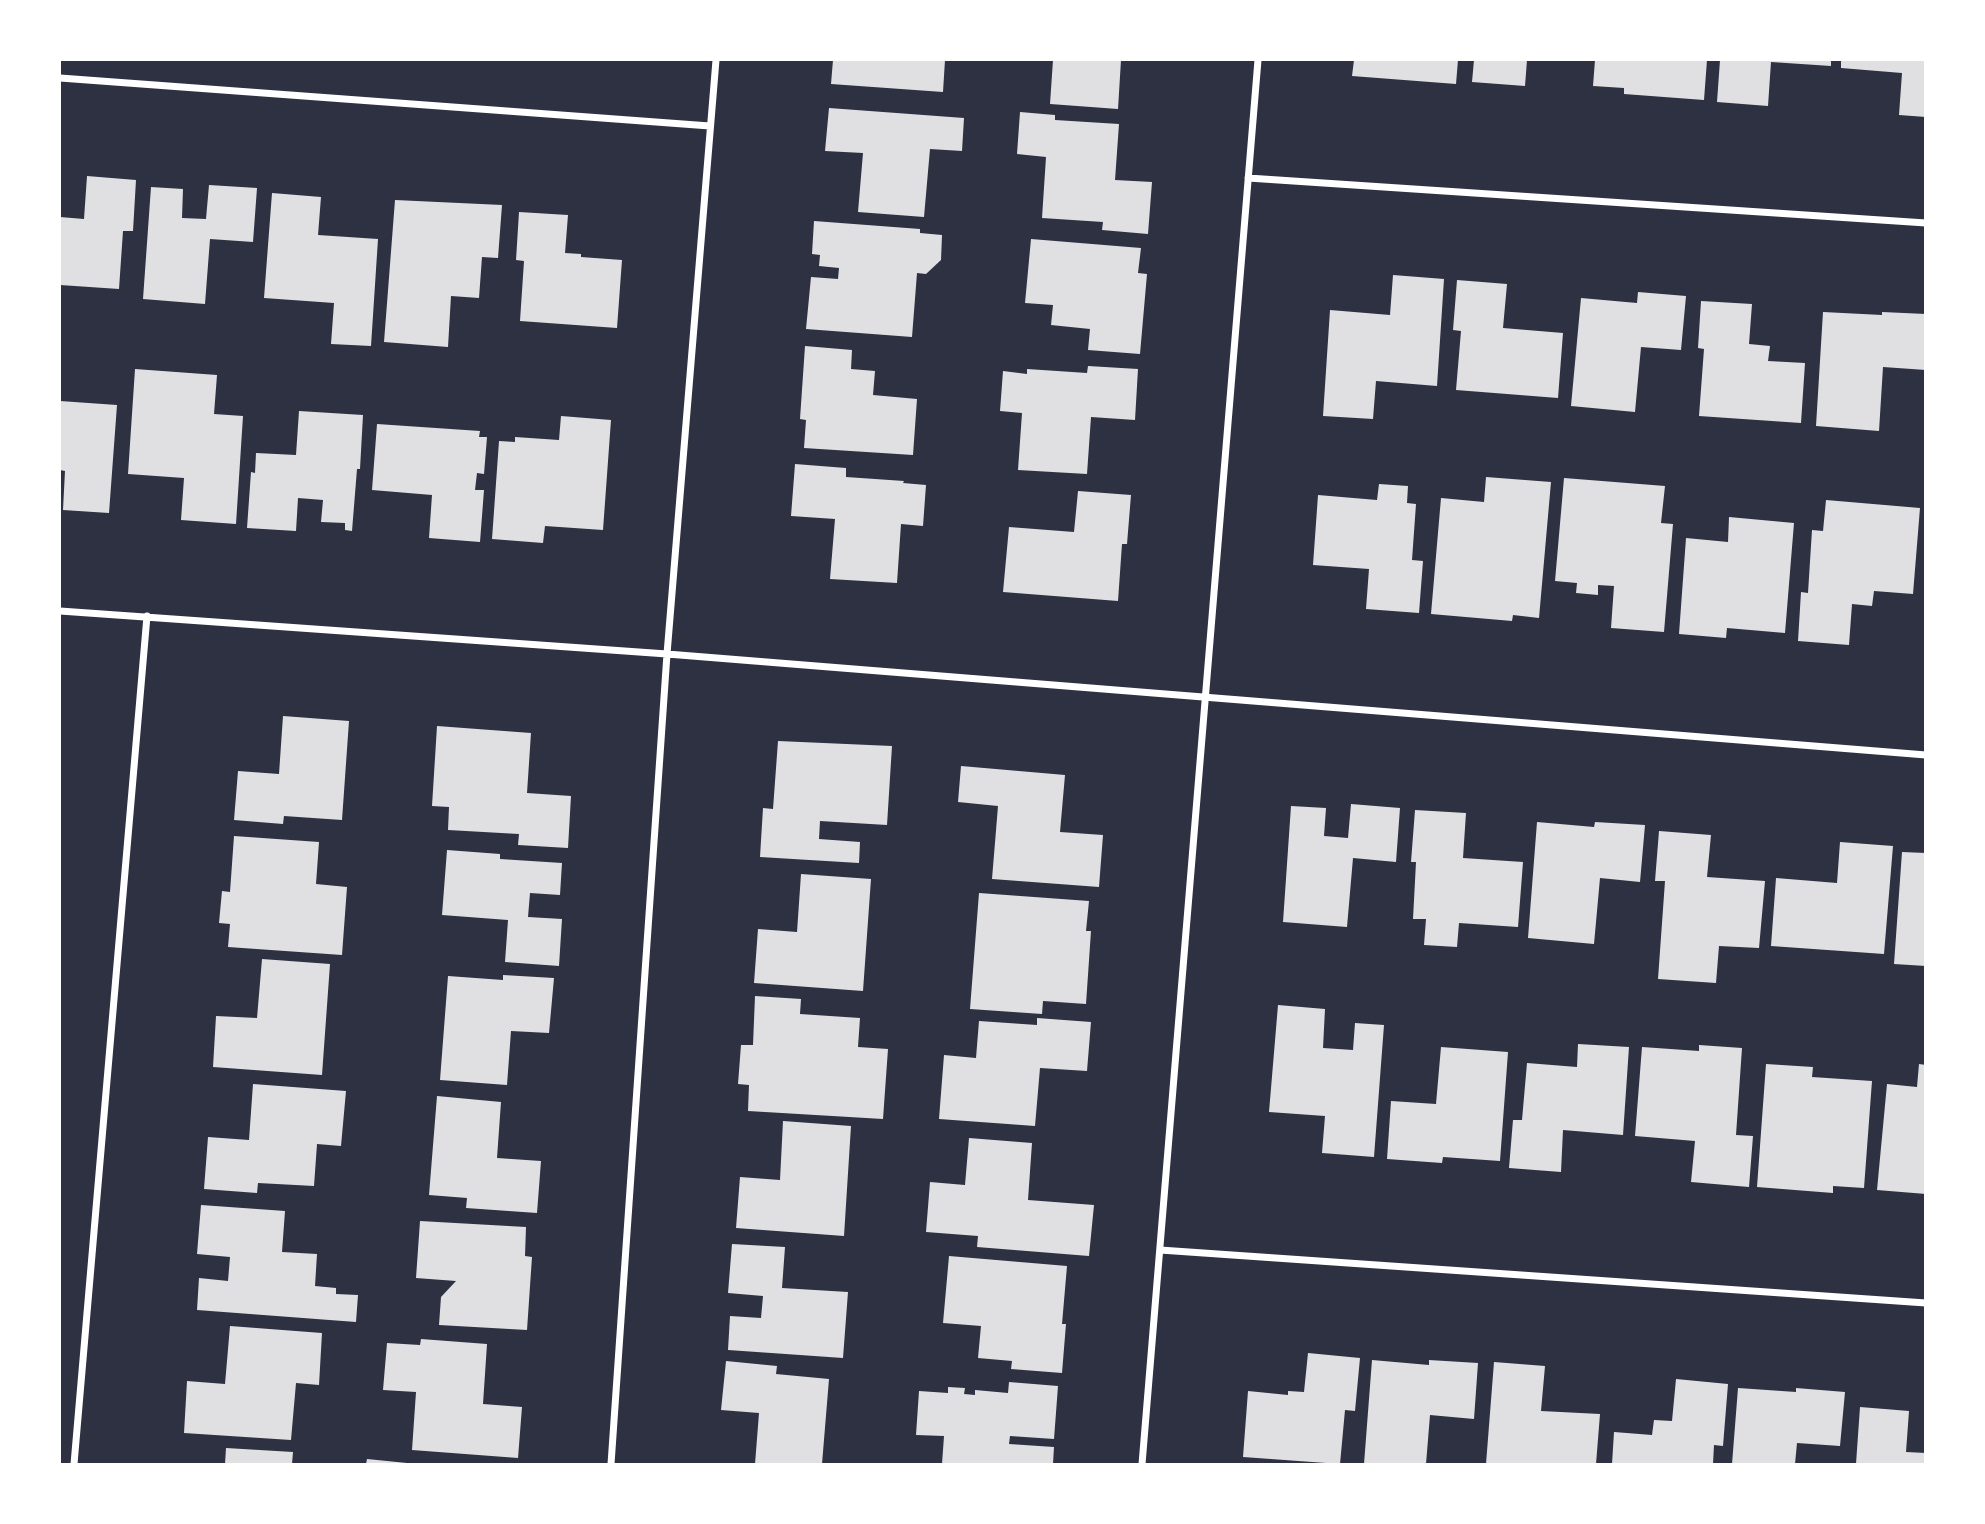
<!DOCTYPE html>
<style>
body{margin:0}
#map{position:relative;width:1985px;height:1524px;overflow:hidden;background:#2d3142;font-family:Arial,sans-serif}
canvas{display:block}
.frame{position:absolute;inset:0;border:61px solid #fff;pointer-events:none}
</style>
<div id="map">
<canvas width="1985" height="1524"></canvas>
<div class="frame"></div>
</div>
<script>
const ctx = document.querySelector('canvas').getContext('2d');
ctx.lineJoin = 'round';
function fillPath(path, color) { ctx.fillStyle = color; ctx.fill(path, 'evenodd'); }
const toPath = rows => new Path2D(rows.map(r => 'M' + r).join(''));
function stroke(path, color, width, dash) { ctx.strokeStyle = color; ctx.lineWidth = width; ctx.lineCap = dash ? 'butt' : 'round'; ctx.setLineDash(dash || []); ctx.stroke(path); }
fillPath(toPath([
 [833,60,945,60,943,92,831,84],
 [1053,60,1121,60,1118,109,1050,104],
 [1354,60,1458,60,1456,84,1352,76],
 [1474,60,1527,60,1525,86,1472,82],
 [1595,60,1707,60,1704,100,1624,94,1624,88,1593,86],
 [1720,60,1831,60,1831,66,1771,62,1768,106,1717,102],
 [1841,60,1926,60,1926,117,1899,115,1902,73,1841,68],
 [829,108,964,118,962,151,930,149,924,217,858,212,863,153,825,151],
 [1020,112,1055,115,1055,120,1119,124,1115,180,1152,182,1148,234,1102,230,1103,222,1042,218,1046,157,1017,154],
 [87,176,136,180,133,231,123,231,119,289,60,285,60,217,84,219],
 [209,185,257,188,253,242,210,239,205,304,143,299,151,187,183,189,182,218,206,219],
 [272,193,321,197,318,235,378,239,371,346,331,344,334,303,264,298],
 [395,200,502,205,498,258,482,257,479,298,451,296,448,347,384,342],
 [519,212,568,215,565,253,581,254,581,257,622,260,617,328,520,321,524,261,516,260],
 [814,221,920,229,920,233,942,235,941,260,926,274,917,273,912,337,806,329,811,277,838,279,839,268,819,266,820,255,812,254],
 [1031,239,1141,248,1138,273,1147,274,1140,354,1088,350,1090,329,1051,325,1053,305,1025,303],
 [1393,275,1444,279,1437,386,1376,381,1373,419,1323,416,1330,310,1390,315],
 [1457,280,1507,284,1503,328,1563,333,1558,398,1456,390,1461,331,1453,330],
 [1638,292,1686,296,1681,350,1641,347,1635,412,1571,406,1581,298,1637,303],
 [1701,301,1752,304,1749,344,1770,346,1768,361,1805,363,1801,423,1699,416,1704,349,1698,348],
 [1823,312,1882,315,1882,312,1926,314,1926,370,1883,367,1879,431,1816,426],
 [805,346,852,350,851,369,875,371,873,395,917,399,913,455,804,448,806,420,800,419],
 [1088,366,1138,369,1135,420,1091,417,1087,474,1018,470,1022,413,1000,411,1003,371,1027,374,1027,369,1087,373],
 [135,369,217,375,214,414,243,416,236,524,181,520,184,478,128,474],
 [60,401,117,405,109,513,63,510,65,471,60,470],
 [299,411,363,415,360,469,357,469,352,531,345,530,345,523,321,522,323,500,298,498,296,531,247,528,251,472,255,473,256,453,296,455],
 [561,416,611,420,603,530,545,526,543,543,492,539,499,441,515,442,515,437,559,440],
 [377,424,480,431,479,437,487,437,484,474,477,473,475,490,484,490,480,542,429,538,432,495,372,490],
 [795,464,846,468,846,477,904,481,903,483,926,485,923,526,901,524,897,583,830,579,835,519,791,516],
 [1486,477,1551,482,1539,618,1513,615,1512,621,1431,614,1441,498,1484,502],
 [1564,478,1665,486,1661,523,1673,524,1664,632,1611,628,1614,586,1598,585,1598,595,1576,593,1577,583,1555,581],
 [1379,484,1408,486,1407,503,1416,504,1412,560,1423,561,1419,613,1366,609,1369,569,1313,565,1318,495,1377,500],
 [1078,491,1131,495,1127,544,1122,544,1118,601,1003,592,1009,527,1074,532],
 [1826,500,1920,508,1913,594,1874,591,1872,606,1852,604,1849,645,1798,641,1801,592,1808,593,1812,530,1823,531],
 [1729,517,1794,523,1785,633,1727,628,1726,638,1679,634,1686,538,1728,542],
 [283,716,349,721,342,820,284,816,283,824,234,820,238,771,279,774],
 [437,726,531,733,527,793,571,796,568,848,518,845,519,834,448,830,449,807,432,806],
 [778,741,892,746,887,825,820,821,819,839,860,842,859,863,760,857,763,808,773,809],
 [961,766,1065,775,1060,832,1103,835,1099,887,992,879,998,806,958,802],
 [1351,804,1400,808,1396,862,1353,858,1347,927,1283,922,1291,806,1326,808,1324,836,1348,838],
 [1415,810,1466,813,1463,858,1523,862,1518,927,1459,923,1457,947,1424,945,1426,919,1413,919,1416,862,1411,862],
 [1537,822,1594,827,1595,822,1645,825,1640,882,1600,878,1594,944,1528,938],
 [1659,831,1711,835,1707,877,1765,881,1759,948,1719,946,1716,983,1658,979,1665,881,1655,881],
 [234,836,319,842,316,884,347,887,342,955,228,947,230,924,219,923,222,891,230,892],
 [1840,842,1893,846,1884,954,1771,946,1776,878,1837,883],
 [447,850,500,854,500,859,562,863,560,895,530,893,528,917,562,919,559,966,505,962,508,920,442,915],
 [1902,852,1926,853,1926,966,1894,964],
 [801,874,871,879,863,991,754,983,758,929,797,932],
 [979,893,1089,901,1086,931,1091,931,1086,1004,1043,1001,1042,1014,970,1009],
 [262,959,330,964,322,1075,213,1067,216,1016,257,1018],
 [503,975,554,978,549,1033,511,1031,507,1085,440,1080,448,976,503,980],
 [755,996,801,999,800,1014,860,1018,858,1047,888,1049,883,1119,748,1111,749,1085,738,1084,741,1045,753,1045],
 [1278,1005,1325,1009,1323,1048,1353,1050,1355,1023,1384,1025,1374,1157,1322,1153,1325,1116,1269,1112],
 [1037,1018,1091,1022,1087,1071,1040,1068,1035,1126,939,1119,944,1055,976,1058,979,1021,1037,1025],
 [1578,1044,1629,1047,1623,1135,1563,1130,1561,1172,1509,1168,1513,1120,1522,1120,1527,1063,1577,1067],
 [1699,1045,1742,1048,1736,1135,1753,1136,1749,1187,1691,1182,1695,1141,1635,1136,1642,1047,1699,1051],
 [1441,1047,1508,1052,1500,1161,1443,1157,1442,1163,1387,1159,1391,1101,1436,1104],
 [1766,1064,1813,1067,1812,1077,1872,1081,1864,1188,1833,1186,1833,1193,1757,1187],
 [1919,1064,1926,1065,1926,1194,1877,1190,1887,1084,1917,1087],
 [253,1084,346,1091,341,1146,317,1144,314,1186,258,1183,257,1193,204,1189,208,1137,249,1140],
 [437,1096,501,1102,497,1158,541,1161,537,1213,466,1208,467,1198,429,1195],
 [783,1121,851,1126,844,1236,736,1228,740,1177,780,1180],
 [969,1138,1032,1143,1028,1200,1094,1205,1089,1256,977,1247,978,1236,926,1232,930,1182,965,1185],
 [201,1205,285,1211,282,1252,317,1254,315,1286,336,1288,336,1294,358,1295,356,1322,197,1310,199,1278,228,1281,230,1257,197,1254],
 [420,1221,526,1227,525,1256,532,1257,527,1330,439,1325,441,1297,456,1281,416,1278],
 [732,1244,785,1247,782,1288,848,1292,843,1358,728,1350,730,1316,761,1318,763,1296,728,1293],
 [949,1256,1067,1266,1062,1324,1066,1324,1062,1373,1011,1369,1012,1361,978,1358,981,1326,943,1323],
 [230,1326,322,1333,319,1385,296,1383,291,1440,184,1433,187,1381,225,1384],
 [421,1339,487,1344,483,1404,522,1407,518,1458,412,1450,416,1392,383,1390,387,1343,420,1345],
 [1308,1353,1360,1358,1355,1411,1345,1410,1340,1464,1243,1457,1248,1391,1288,1395,1288,1391,1304,1392],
 [1372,1360,1429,1365,1429,1360,1478,1363,1474,1419,1430,1415,1426,1464,1364,1464],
 [726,1361,777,1366,776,1374,829,1379,822,1464,755,1464,759,1413,721,1410],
 [1494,1362,1545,1366,1541,1411,1600,1414,1596,1464,1486,1464],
 [1676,1379,1728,1384,1723,1446,1714,1445,1713,1464,1612,1464,1614,1432,1652,1435,1654,1420,1672,1421],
 [1009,1382,1058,1386,1054,1439,1010,1436,1009,1444,1054,1447,1053,1464,942,1464,944,1436,916,1435,919,1391,948,1393,948,1387,965,1388,964,1394,975,1395,975,1390,1008,1393],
 [1738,1388,1796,1392,1796,1388,1845,1392,1840,1446,1797,1443,1795,1464,1732,1464],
 [1860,1407,1909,1411,1906,1452,1926,1453,1926,1464,1856,1464],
 [226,1448,293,1452,292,1464,225,1464],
 [367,1459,407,1463,407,1464,366,1464]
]), '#e0e0e3');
stroke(toPath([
 [60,78,710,126],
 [1248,178,1926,223],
 [60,611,667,654,1926,755],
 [1160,1250,1926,1303],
 [74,1464,147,616],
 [611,1464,667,654,716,60],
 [1142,1464,1258,60]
]), '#fff', 7);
</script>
